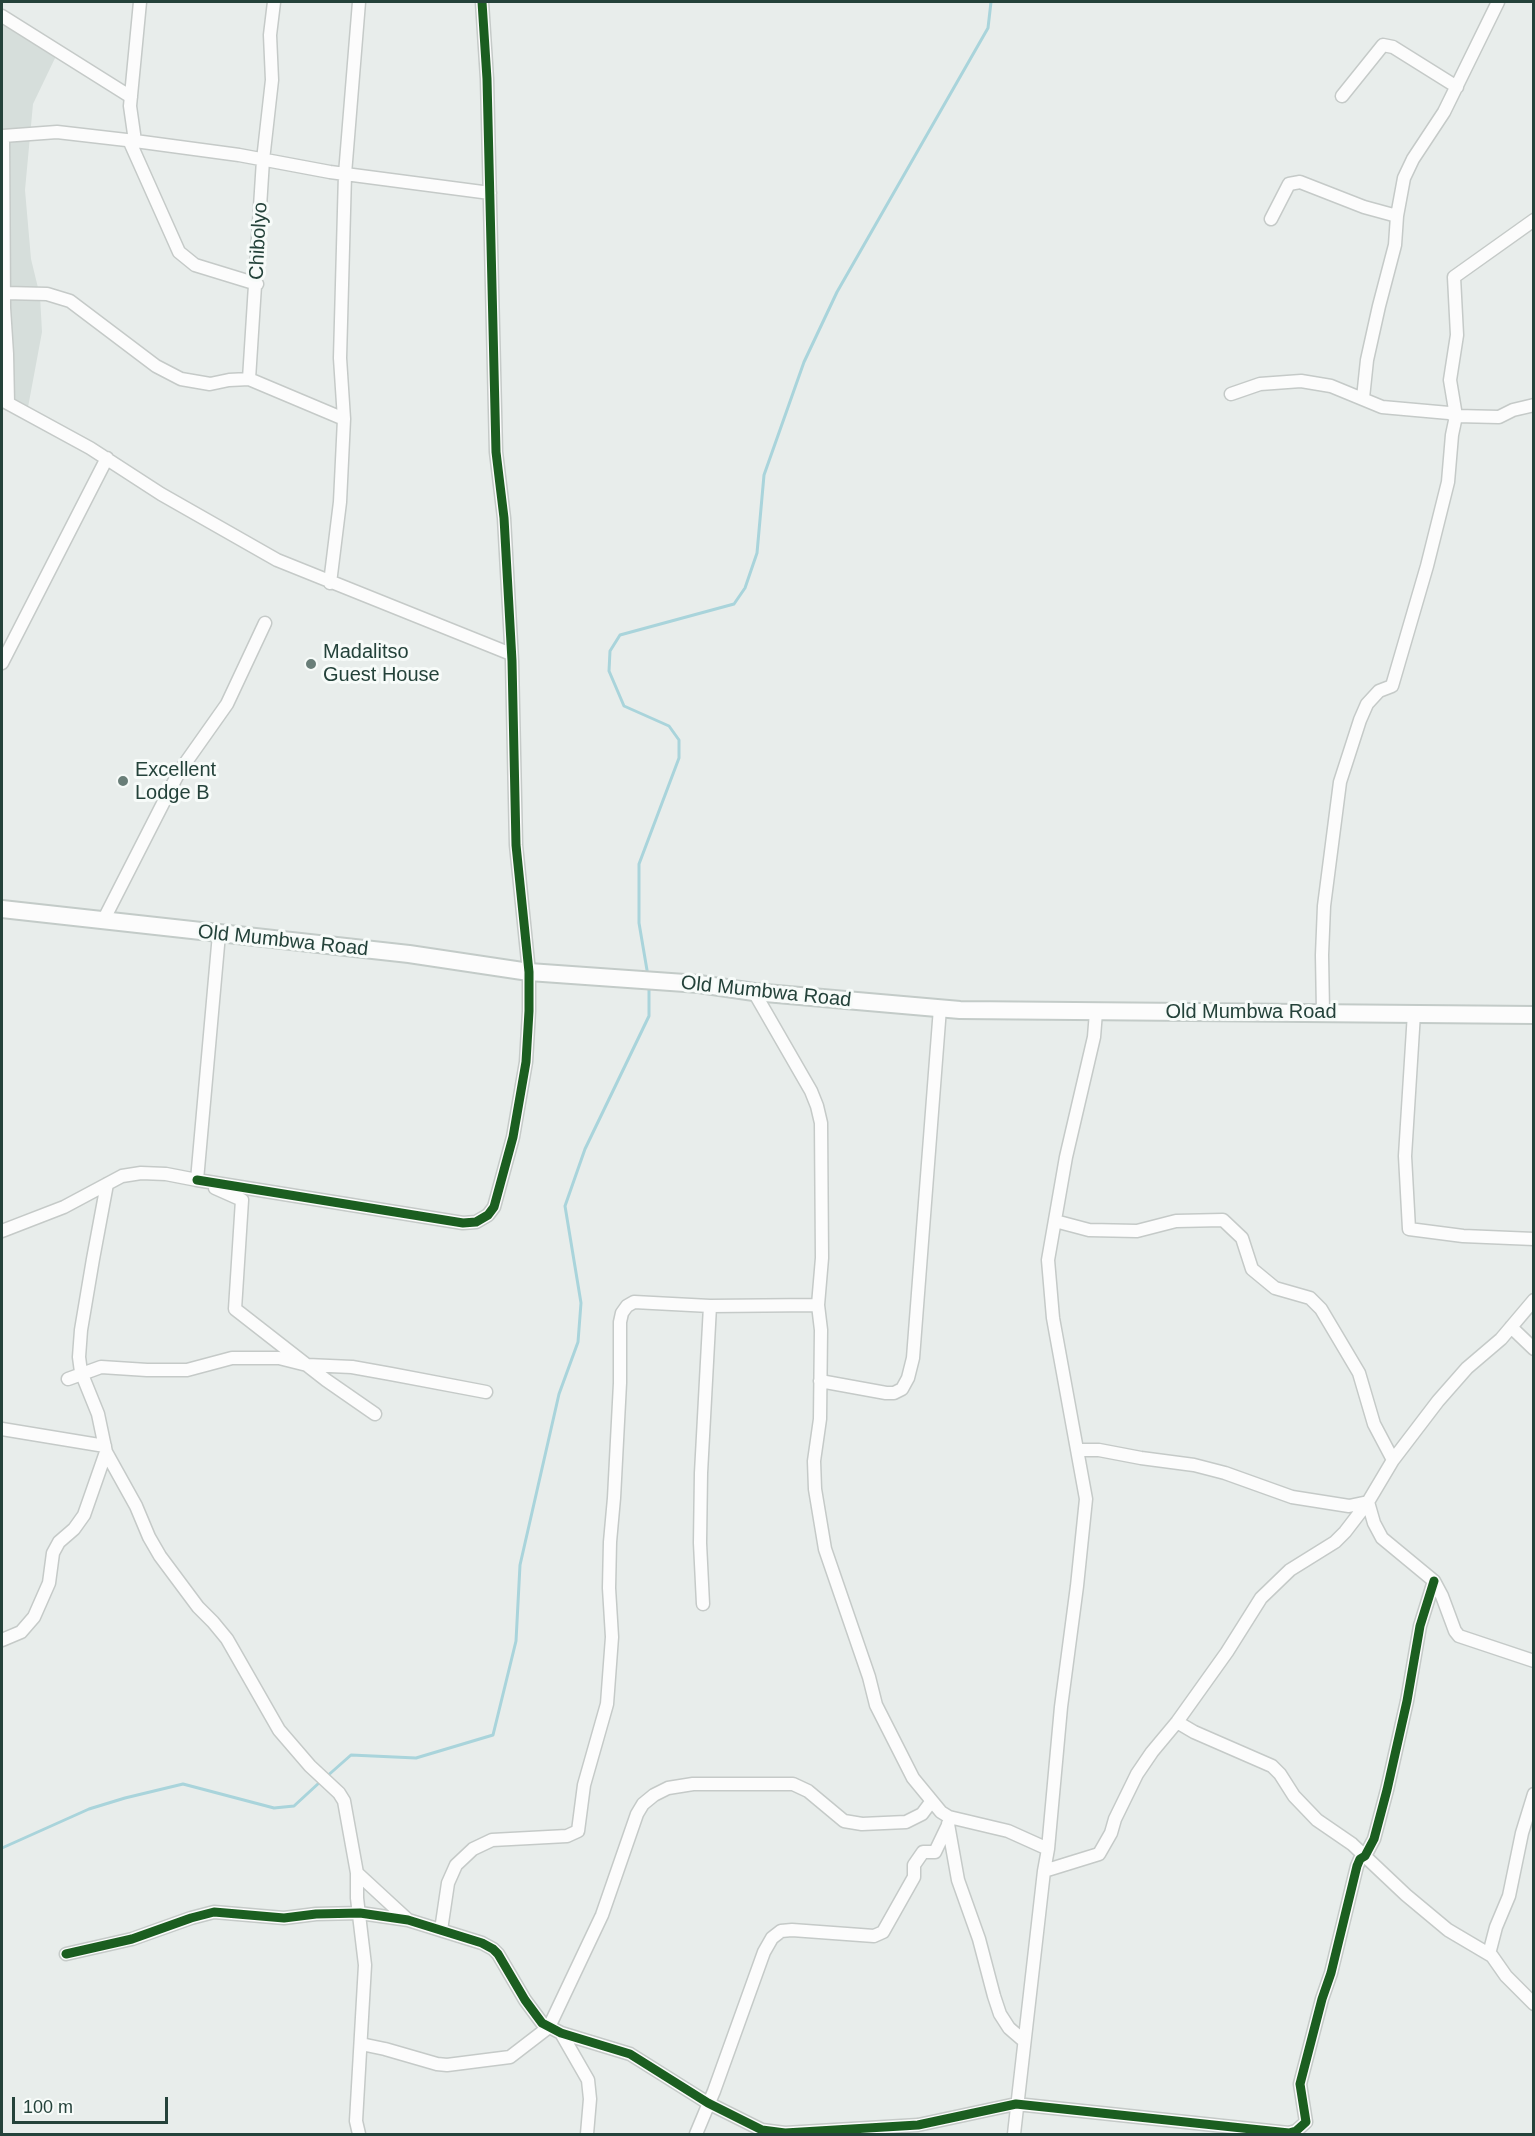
<!DOCTYPE html>
<style>
body{margin:0}
#map{position:relative;width:1535px;height:2136px;overflow:hidden;background:#e8edeb;font-family:Arial,sans-serif}
canvas{display:block}
.frame{position:absolute;inset:0;border:3px solid #24423a;pointer-events:none}
.scale{position:absolute;left:12px;top:2097px;width:156px;height:27px;box-sizing:border-box;border:3px solid #24423a;border-top:0;padding-left:8px;font-size:18px;line-height:21px;white-space:nowrap;color:#24423a;-webkit-text-stroke:4px #f7fbf9;paint-order:stroke}
</style>
<div id="map">
<canvas width="1535" height="2136"></canvas>
<div class="frame"></div>
<div class="scale">100 m</div>
</div>
<script>
const ctx = document.querySelector('canvas').getContext('2d');
ctx.lineJoin = 'round';
function fillPath(path, color) { ctx.fillStyle = color; ctx.fill(path, 'evenodd'); }
const toPath = rows => new Path2D(rows.map(r => 'M' + r).join(''));
function stroke(path, color, width, dash) { ctx.strokeStyle = color; ctx.lineWidth = width; ctx.lineCap = dash ? 'butt' : 'round'; ctx.setLineDash(dash || []); ctx.stroke(path); }
function label(font, color, halo, rows, align = 'center') {
  ctx.font = font + ' Arial,sans-serif'; ctx.lineWidth = 6; ctx.setLineDash([]); ctx.textBaseline = 'middle'; ctx.strokeStyle = halo; ctx.fillStyle = color; for (const [text, x, y, turn = 0] of rows) {
    ctx.save(); ctx.translate(x, y); ctx.rotate((+turn || 0) * Math.PI / 180); ctx.textAlign = isNaN(turn) ? turn : align; if (halo) ctx.strokeText(text, 0, 0); ctx.fillText(text, 0, 0); ctx.restore();
  }
}
fillPath(toPath([
 [2,16,57,54,33,104,25,190,31,259,40,296,42,332,26,418,2,409]
]), '#d6dedb');
stroke(toPath([
 [648,976,639,923,639,864,679,758,679,740,669,726,624,706,609,671,610,651,620,635,734,604,745,588,757,553,764,475,804,362,837,292,988,28,991,2],
 [325,1778,351,1755,416,1758,493,1735,516,1641,520,1565,559,1394,578,1342,581,1303,565,1206,585,1149,649,1016,649,985],
 [2,1848,89,1809,125,1798,183,1784,274,1808,294,1806,320,1782]
]), '#a9d4db', 3);
const street = toPath([
 [274,2,270,35,272,80,263,160,249,379,344,419],
 [2,16,131,97],
 [1342,96,1383,45,1393,47,1457,87],
 [129,140,179,252,195,265,257,284],
 [135,141,130,106,140,2],
 [1271,219,1289,184,1300,182,1364,207,1397,216],
 [5,293,47,294,70,301,156,366,181,379,210,384,229,380,249,379],
 [1231,394,1260,384,1301,381,1331,386,1382,407,1449,413,1456,416,1499,417,1513,410,1534,405],
 [1363,398,1367,360,1379,306,1395,245,1397,216,1404,178,1413,159,1444,112,1498,2],
 [2,400,90,448,161,494,277,560,511,654],
 [8,403,7,354,4,308,3,136,57,132,135,141,239,155,330,172,490,193],
 [330,583,340,502,344,419,340,358,345,174,359,2],
 [2,663,107,458],
 [103,921,179,772,227,704,265,623],
 [754,992,811,1091,817,1106,821,1123,822,1258,818,1305,821,1330,820,1419,814,1461,815,1489,825,1549,869,1677,876,1705,913,1778,941,1812,949,1817,1008,1831,1048,1849],
 [1323,1012,1322,955,1324,906,1340,782,1360,720,1367,704,1379,691,1392,686,1427,566,1448,482,1452,435,1456,416,1450,380,1457,335,1454,277,1534,220],
 [1414,1013,1405,1156,1409,1229,1463,1236,1534,1239],
 [197,1180,463,1223,476,1222,488,1215,494,1207,513,1137,526,1062,529,1011,529,972,516,845,512,661,504,518,496,452,487,79,482,2],
 [215,1188,242,1200,235,1309,326,1380,375,1414],
 [1055,1221,1089,1230,1137,1231,1176,1221,1223,1220,1242,1238,1252,1269,1275,1288,1310,1298,1321,1309,1359,1373,1374,1424,1393,1460],
 [2,1231,64,1207,122,1176,141,1173,166,1174,197,1180,219,934],
 [1511,1327,1534,1349],
 [68,1379,101,1367,147,1370,187,1370,232,1358,279,1358,307,1365,352,1367,391,1374,486,1392],
 [820,1381,886,1393,894,1393,902,1389,908,1378,913,1358,940,1008],
 [2,1429,105,1446],
 [1077,1450,1099,1450,1141,1458,1194,1465,1225,1473,1292,1497,1349,1506,1368,1502,1374,1523,1382,1538,1434,1581,1442,1596,1455,1631,1459,1636,1534,1661],
 [106,1452,136,1506,149,1537,160,1556,198,1607,213,1622,227,1639,279,1730,310,1766,339,1793,344,1801,357,1873,408,1920],
 [703,1604,700,1543,701,1473,710,1306],
 [2,1640,21,1632,34,1617,49,1583,53,1553,59,1542,74,1529,84,1515,106,1452,98,1414,81,1372,79,1357,81,1330,93,1259,107,1184],
 [1177,1722,1194,1732,1272,1766,1280,1774,1294,1796,1317,1820,1352,1844,1406,1895,1448,1930,1492,1956,1506,1976,1534,2004],
 [948,1824,958,1880,979,1939,994,1996,1000,2014,1009,2028,1024,2041],
 [1044,1871,1099,1854,1111,1833,1115,1819,1137,1774,1152,1752,1177,1722,1227,1652,1261,1598,1290,1570,1335,1542,1345,1532,1368,1502,1393,1460,1438,1401,1467,1368,1501,1339,1534,1300],
 [357,1873,357,1898,365,1965,356,2121,359,2134],
 [441,1930,448,1883,456,1865,473,1849,492,1840,567,1836,578,1831,584,1785,607,1704,612,1637,609,1588,610,1542,614,1498,620,1383,620,1322,622,1313,627,1306,634,1302,710,1306,818,1305],
 [66,1954,132,1939,191,1918,214,1912,284,1918,316,1914,360,1913,408,1920,482,1943,493,1949,498,1954,525,2000,542,2023,561,2033,630,2054,708,2103,762,2130,785,2133,918,2125,1016,2104,1289,2133,1296,2131,1306,2122,1300,2084,1322,1999,1331,1973,1357,1866,1360,1859,1365,1856,1374,1839,1387,1790,1407,1701,1420,1626,1434,1581],
 [1489,1954,1496,1927,1509,1896,1522,1833,1534,1794],
 [561,2033,588,2080,590,2099,587,2134],
 [361,2044,385,2049,437,2064,447,2065,510,2057,549,2027,602,1915,637,1814,643,1804,654,1795,668,1788,693,1784,793,1784,808,1791,844,1821,862,1824,906,1822,922,1814,931,1802],
 [696,2134,714,2091,764,1952,772,1938,781,1931,792,1930,874,1936,883,1932,914,1877,914,1865,923,1852,935,1852,947,1827],
 [1014,2134,1044,1871,1048,1849,1061,1707,1077,1586,1086,1499,1053,1318,1048,1260,1066,1157,1094,1037,1096,1012]
]);
const secondary = toPath([
 [2,909,409,954,529,972,699,984,754,992,960,1010,1534,1015]
]);
stroke(street, '#c5cac8', 15);
stroke(secondary, '#c3cbc8', 20);
stroke(street, '#fcfcfc', 12);
stroke(secondary, '#fcfcfc', 16);
stroke(toPath([
 [197,1180,463,1223,476,1222,488,1215,494,1207,513,1137,526,1062,529,1011,529,972,516,845,512,661,504,518,496,452,487,79,482,2],
 [66,1954,132,1939,191,1918,214,1912,284,1918,316,1914,360,1913,408,1920,482,1943,493,1949,498,1954,525,2000,542,2023,561,2033,630,2054,708,2103,762,2130,785,2133,918,2125,1016,2104,1289,2133,1296,2131,1306,2122,1300,2084,1322,1999,1331,1973,1357,1866,1360,1859,1365,1856,1374,1839,1387,1790,1407,1701,1420,1626,1434,1581]
]), '#1b5e20', 9);
for (const [x, y, r, color] of [
 [311,664,6,"#697e78"],
 [123,781,6,"#697e78"]
]) { const dot = new Path2D(); dot.arc(x, y, r, 0, 2 * Math.PI); ctx.fillStyle = color; ctx.fill(dot); stroke(dot, '#f7fbf9', 2); }
label('20px', '#24423a', '#f7fbf9', [
 ["Chibolyo",259,241,-87],
 ["Old Mumbwa Road",283,941,6],
 ["Old Mumbwa Road",766,992,6],
 ["Old Mumbwa Road",1251,1012]
]);
label('20px', '#24423a', '#f7fbf9', [
 ["Madalitso",323,652],
 ["Guest House",323,675],
 ["Excellent",135,770],
 ["Lodge B",135,793]
], 'left');
</script>
